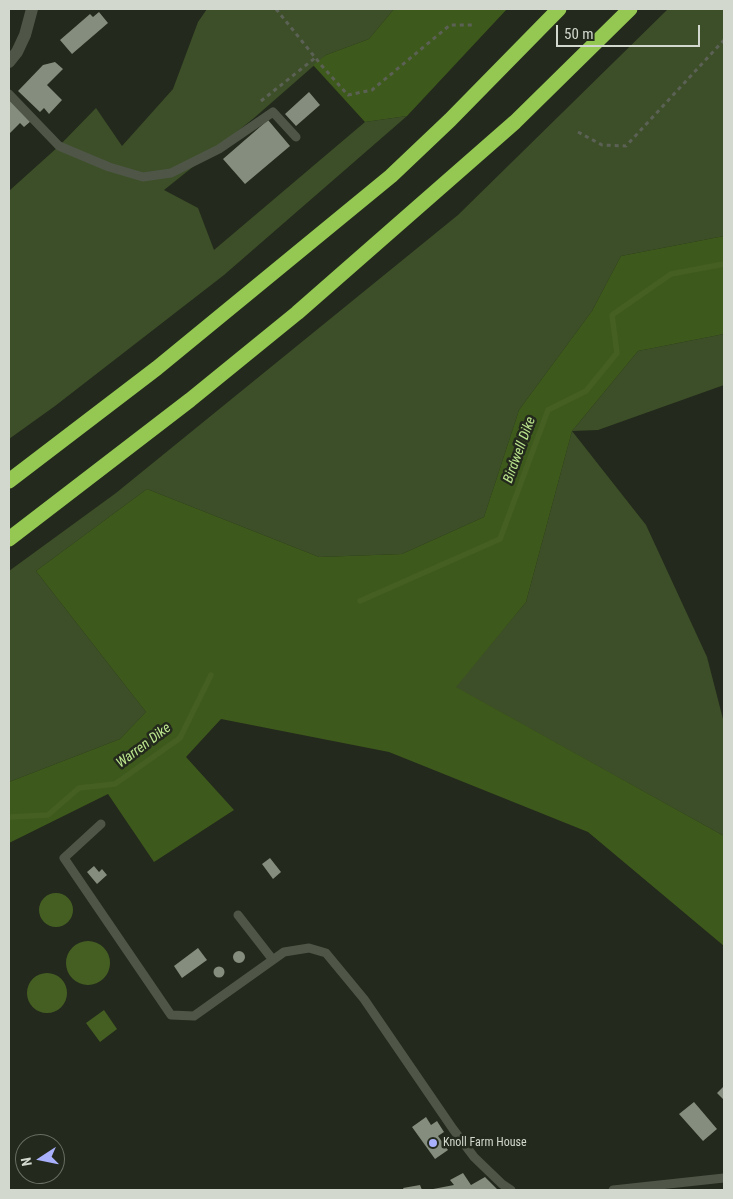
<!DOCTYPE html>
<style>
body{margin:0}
#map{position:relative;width:733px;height:1199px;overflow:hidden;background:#23291c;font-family:"Roboto Condensed",sans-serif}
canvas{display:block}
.frame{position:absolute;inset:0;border:10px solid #d3d8cf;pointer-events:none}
.north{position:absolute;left:15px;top:1134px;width:50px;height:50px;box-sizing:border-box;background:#23291c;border:1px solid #696f64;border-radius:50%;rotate:259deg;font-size:14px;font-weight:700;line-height:20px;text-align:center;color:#d3d8cf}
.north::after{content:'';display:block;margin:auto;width:18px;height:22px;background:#a9b0fc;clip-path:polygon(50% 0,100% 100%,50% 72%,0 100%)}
.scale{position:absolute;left:556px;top:25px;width:144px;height:22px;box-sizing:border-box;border:2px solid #d3d8cf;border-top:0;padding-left:6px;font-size:15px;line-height:18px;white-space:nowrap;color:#d3d8cf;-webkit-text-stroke:4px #23291c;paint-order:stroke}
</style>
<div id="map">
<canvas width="733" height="1199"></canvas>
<div class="frame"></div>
<div class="north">N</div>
<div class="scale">50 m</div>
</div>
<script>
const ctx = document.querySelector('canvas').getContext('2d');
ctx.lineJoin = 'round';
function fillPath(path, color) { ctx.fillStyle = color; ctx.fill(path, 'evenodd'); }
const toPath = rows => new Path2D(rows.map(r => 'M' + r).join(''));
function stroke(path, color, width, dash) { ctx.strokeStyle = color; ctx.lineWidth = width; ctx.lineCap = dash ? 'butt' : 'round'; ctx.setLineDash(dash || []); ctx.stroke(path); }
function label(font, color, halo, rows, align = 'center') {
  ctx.font = font + ' "Roboto Condensed",sans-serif'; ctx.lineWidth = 5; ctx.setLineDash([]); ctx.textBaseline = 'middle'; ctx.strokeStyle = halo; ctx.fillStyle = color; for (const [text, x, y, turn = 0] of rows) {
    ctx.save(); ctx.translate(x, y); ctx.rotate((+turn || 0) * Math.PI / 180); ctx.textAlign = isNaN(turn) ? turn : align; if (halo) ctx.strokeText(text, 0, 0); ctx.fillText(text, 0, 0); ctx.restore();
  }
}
fillPath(toPath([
 [207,9,394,9,369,39,326,55,254,118,164,190,198,208,214,250,365,122,407,116,224,275,55,406,9,439,9,191,59,146,96,108,122,146,173,89,198,22],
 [668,9,724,9,724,236,621,256,592,311,519,410,484,517,402,554,319,557,147,489,36,571,146,712,120,739,9,782,9,571,116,493,458,215],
 [724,334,724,385,598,430,572,431,646,525,707,657,724,723,724,836,455,687,526,602,572,431,638,351]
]), '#3d4f28');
fillPath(toPath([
 [394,9,507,9,407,116,365,122,313,65,326,55,369,39],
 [724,236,724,334,638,351,572,431,526,602,456,687,724,836,724,946,588,832,389,752,221,719,186,757,234,810,154,862,108,794,9,843,9,782,120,739,146,712,36,571,147,489,319,557,402,554,484,517,519,410,592,311,621,256]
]), '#3e591c');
fillPath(toPath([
 '39 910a17 17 0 1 1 34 0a17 17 0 1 1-34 0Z',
 '66 963a22 22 0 1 1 44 0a22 22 0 1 1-44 0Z',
 '27 993a20 20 0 1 1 40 0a20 20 0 1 1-40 0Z',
 [104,1010,117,1029,100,1042,86,1023]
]), '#455f22');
stroke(toPath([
 [360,601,500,539,548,410,586,391,617,353,612,315,671,274,724,264],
 [9,817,48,815,79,788,115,784,180,738,211,675]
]), '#455f22', 5.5);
fillPath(toPath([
 [99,12,108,23,72,54,60,40,90,14,93,17],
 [55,62,63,69,47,85,62,100,49,114,44,108,40,112,18,91,43,65],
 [309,92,320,105,296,126,285,114],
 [10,99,31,121,24,127,20,123,9,134,9,100],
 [268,120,290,146,245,184,223,159],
 [270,858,281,872,273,879,262,864],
 [94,866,99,872,102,869,107,875,97,884,87,872],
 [198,948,207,960,182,978,174,966],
 '233 957a6 6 0 1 1 12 0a6 6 0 1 1-12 0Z',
 '213.5 972a5.5 5.5 0 1 1 11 0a5.5 5.5 0 1 1-11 0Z',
 [724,1086,724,1100,717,1093],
 [694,1102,717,1129,703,1141,679,1114],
 [426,1117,431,1125,437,1121,444,1132,438,1136,448,1150,435,1159,412,1127],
 [463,1173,471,1185,485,1177,497,1189,492,1190,428,1190,454,1185,450,1180],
 [420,1185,422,1190,404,1190,403,1188]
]), '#858d7e');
stroke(toPath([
 [276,9,322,66,348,95,372,90,450,25,472,25],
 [261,101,315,58],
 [578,132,602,145,626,146,724,40]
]), '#5c6156', 3, [4, 4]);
stroke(toPath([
 [9,94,59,146,109,167,143,177,171,173,219,149,273,112,296,137],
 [101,824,64,858,171,1015,194,1016,284,952,309,948,326,953,364,999,453,1129,474,1157,502,1184,511,1190],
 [238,915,273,960],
 [613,1190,724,1178]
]), '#4f5648', 9);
stroke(toPath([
 [9,62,17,52,25,35,32,9]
]), '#4f5648', 12);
stroke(toPath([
 [9,481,157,368,391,176,450,120,559,9],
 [9,539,190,400,297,313,515,122,630,9]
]), '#94c852', 15);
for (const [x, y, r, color] of [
 [433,1143,5,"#a9b0fc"]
]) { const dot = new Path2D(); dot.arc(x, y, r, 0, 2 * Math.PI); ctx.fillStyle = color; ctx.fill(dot); stroke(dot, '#23291c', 2); }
label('12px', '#d3d8cf', '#23291c', [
 ["Knoll Farm House",443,1143]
], 'left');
label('italic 14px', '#bce68e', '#23291c', [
 ["Birdwell Dike",520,450,-70],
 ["Warren Dike",144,746,-37]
]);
</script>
